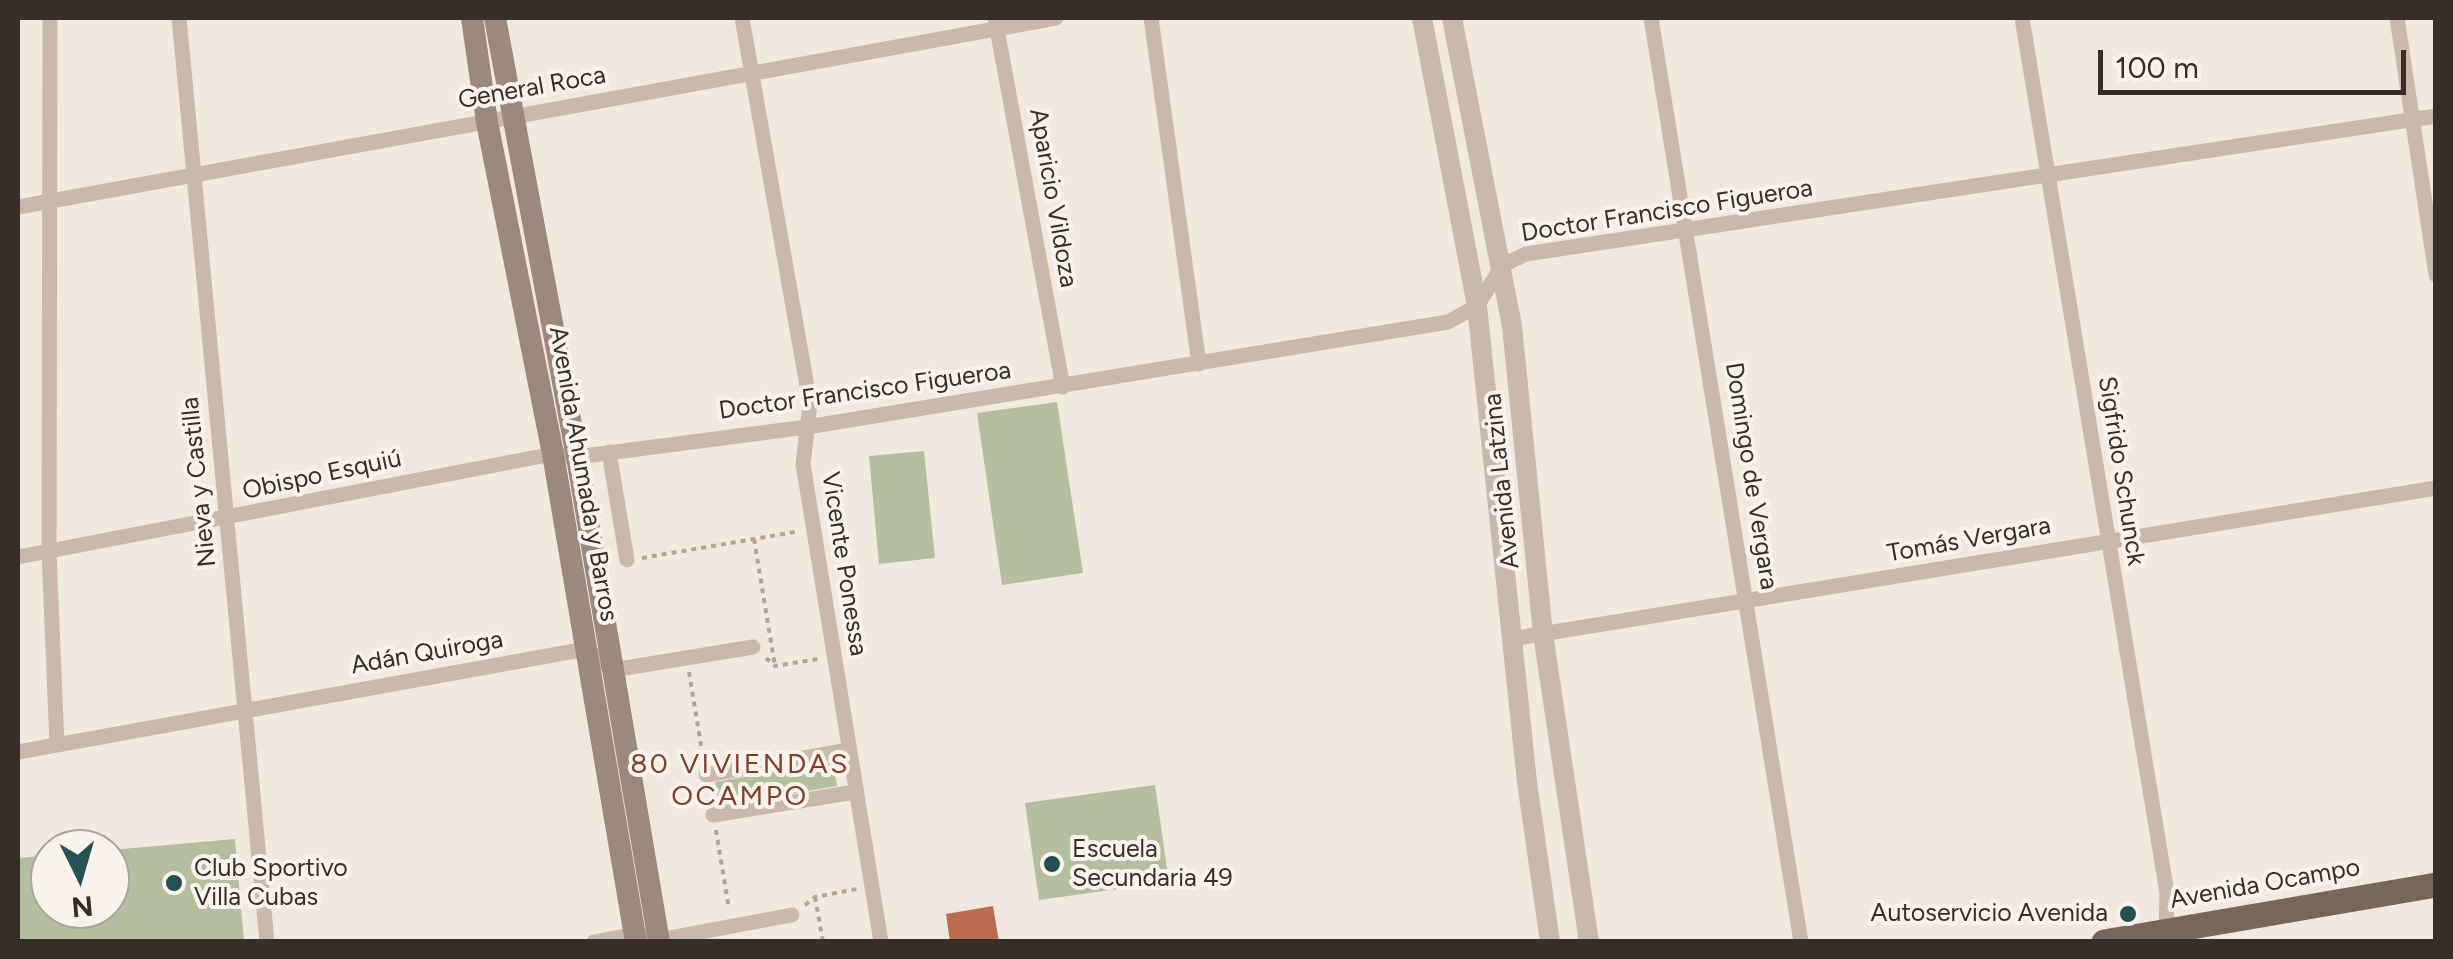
<!DOCTYPE html>
<meta charset="utf-8">
<style>
body{margin:0}
#map{position:relative;width:2453px;height:959px;overflow:hidden;background:#f1e9df;font-family:Figtree,sans-serif}
canvas{display:block}
.frame{position:absolute;inset:0;border:20px solid #372e2a;pointer-events:none}
.north{position:absolute;left:30px;top:829px;width:100px;height:100px;box-sizing:border-box;background:#f9f3eb;border:2px solid #aba49e;border-radius:50%;rotate:175deg;font-size:28px;font-weight:700;line-height:40px;text-align:center;color:#372e2a}
.north::after{content:'';display:block;margin:auto;width:35px;height:45px;background:#235155;clip-path:polygon(50% 0,100% 100%,50% 72%,0 100%)}
.scale{position:absolute;left:2098px;top:50px;width:308px;height:45px;box-sizing:border-box;border:5px solid #372e2a;border-top:0;padding-left:12px;font-size:30px;line-height:35px;white-space:nowrap;color:#372e2a;-webkit-text-stroke:8px #f9f3eb;paint-order:stroke}
</style>
<div id="map">
<canvas width="2453" height="959"></canvas>
<div class="frame"></div>
<div class="north">N</div>
<div class="scale">100 m</div>
</div>
<script>
const ctx = document.querySelector('canvas').getContext('2d');
ctx.lineJoin = 'round';
function fillPath(path, color) { ctx.fillStyle = color; ctx.fill(path, 'evenodd'); }
const toPath = rows => new Path2D(rows.map(r => 'M' + r).join(''));
function stroke(path, color, width, dash) { ctx.strokeStyle = color; ctx.lineWidth = width; ctx.lineCap = dash ? 'butt' : 'round'; ctx.setLineDash(dash || []); ctx.stroke(path); }
function label(font, color, halo, rows, align = 'center') {
  ctx.font = font + ' Figtree,sans-serif'; ctx.lineWidth = 8; ctx.setLineDash([]); ctx.textBaseline = 'middle'; ctx.strokeStyle = halo; ctx.fillStyle = color; for (const [text, x, y, turn = 0] of rows) {
    ctx.save(); ctx.translate(x, y); ctx.rotate((+turn || 0) * Math.PI / 180); ctx.textAlign = isNaN(turn) ? turn : align; if (halo) ctx.strokeText(text, 0, 0); ctx.fillText(text, 0, 0); ctx.restore();
  }
}
fillPath(toPath([
 [1057,402,1083,573,1002,585,977,413],
 [924,451,935,558,879,564,869,456],
 [833,762,837,786,719,806,715,782],
 [1155,785,1169,882,1039,900,1025,803],
 [235,839,244,941,18,941,18,858,50,855,50,909,110,909,110,850]
]), '#b4bfa0');
fillPath(toPath([
 [993,906,999,942,950,942,946,914]
]), '#bc6d51');
stroke(toPath([
 [754,539,775,666],
 [642,558,795,532],
 [766,658,775,666,818,659],
 [689,672,703,757],
 [716,830,729,909],
 [815,897,823,942],
 [805,905,815,897,857,889]
]), '#b4a396', 4, [5, 5]);
stroke(toPath([
 [50,18,49,552,57,745],
 [179,18,267,942],
 [742,18,810,403,803,464,881,942],
 [995,18,1063,387],
 [1151,18,1199,364],
 [1651,18,1801,942],
 [2022,18,2167,893,2166,932],
 [2397,18,2436,275],
 [18,207,1056,18],
 [609,452,627,560],
 [18,557,553,454,577,457,807,427,1448,322,1477,306,1503,265,1526,254,2436,116],
 [1511,639,2436,488],
 [18,752,586,649,613,670,753,647],
 [706,775,849,750],
 [713,815,855,792],
 [594,942,635,934,658,940,792,915]
]), '#c8b9ac', 15);
stroke(toPath([
 [1422,18,1477,306,1527,782,1550,942],
 [1452,18,1512,326,1543,634,1589,942]
]), '#c8b9ac', 20);
stroke(toPath([
 [472,18,487,122,553,454,636,942],
 [495,18,577,457,659,942]
]), '#9c897d', 22);
stroke(toPath([
 [2104,942,2436,885]
]), '#77665c', 25);
for (const [x, y, r, color] of [
 [1052,864,10,"#235155"],
 [174,883,10,"#235155"],
 [2128,914,10,"#235155"]
]) { const dot = new Path2D(); dot.arc(x, y, r, 0, 2 * Math.PI); ctx.fillStyle = color; ctx.fill(dot); stroke(dot, '#f9f3eb', 4); }
label('25px', '#372e2a', '#f9f3eb', [
 ["General Roca",532,88,-10],
 ["Aparicio Vildoza",1053,198,80],
 ["Doctor Francisco Figueroa",1667,211,-9],
 ["Doctor Francisco Figueroa",865,391,-8],
 ["Sigfrido Schunck",2121,471,81],
 ["Avenida Ahumada y Barros",583,474,80],
 ["Obispo Esquiú",322,475,-12],
 ["Domingo de Vergara",1751,476,81],
 ["Avenida Latzina",1502,481,-96],
 ["Nieva y Castilla",199,482,-96],
 ["Tomás Vergara",1969,540,-10],
 ["Vicente Ponessa",844,564,81],
 ["Adán Quiroga",427,653,-10],
 ["Avenida Ocampo",2265,884,-10]
]);
label('25px', '#372e2a', '#f9f3eb', [
 ["Escuela",1072,850],
 ["Secundaria 49",1072,879],
 ["Club Sportivo",194,869],
 ["Villa Cubas",194,898],
 ["Autoservicio Avenida",2108,914,"right"]
], 'left');
ctx.letterSpacing = '2.5px';
label('28px', '#803f29', '#f9f3eb', [
 ["80 VIVIENDAS",740,765],
 ["OCAMPO",740,797]
]);
ctx.letterSpacing = '0px';
</script>
